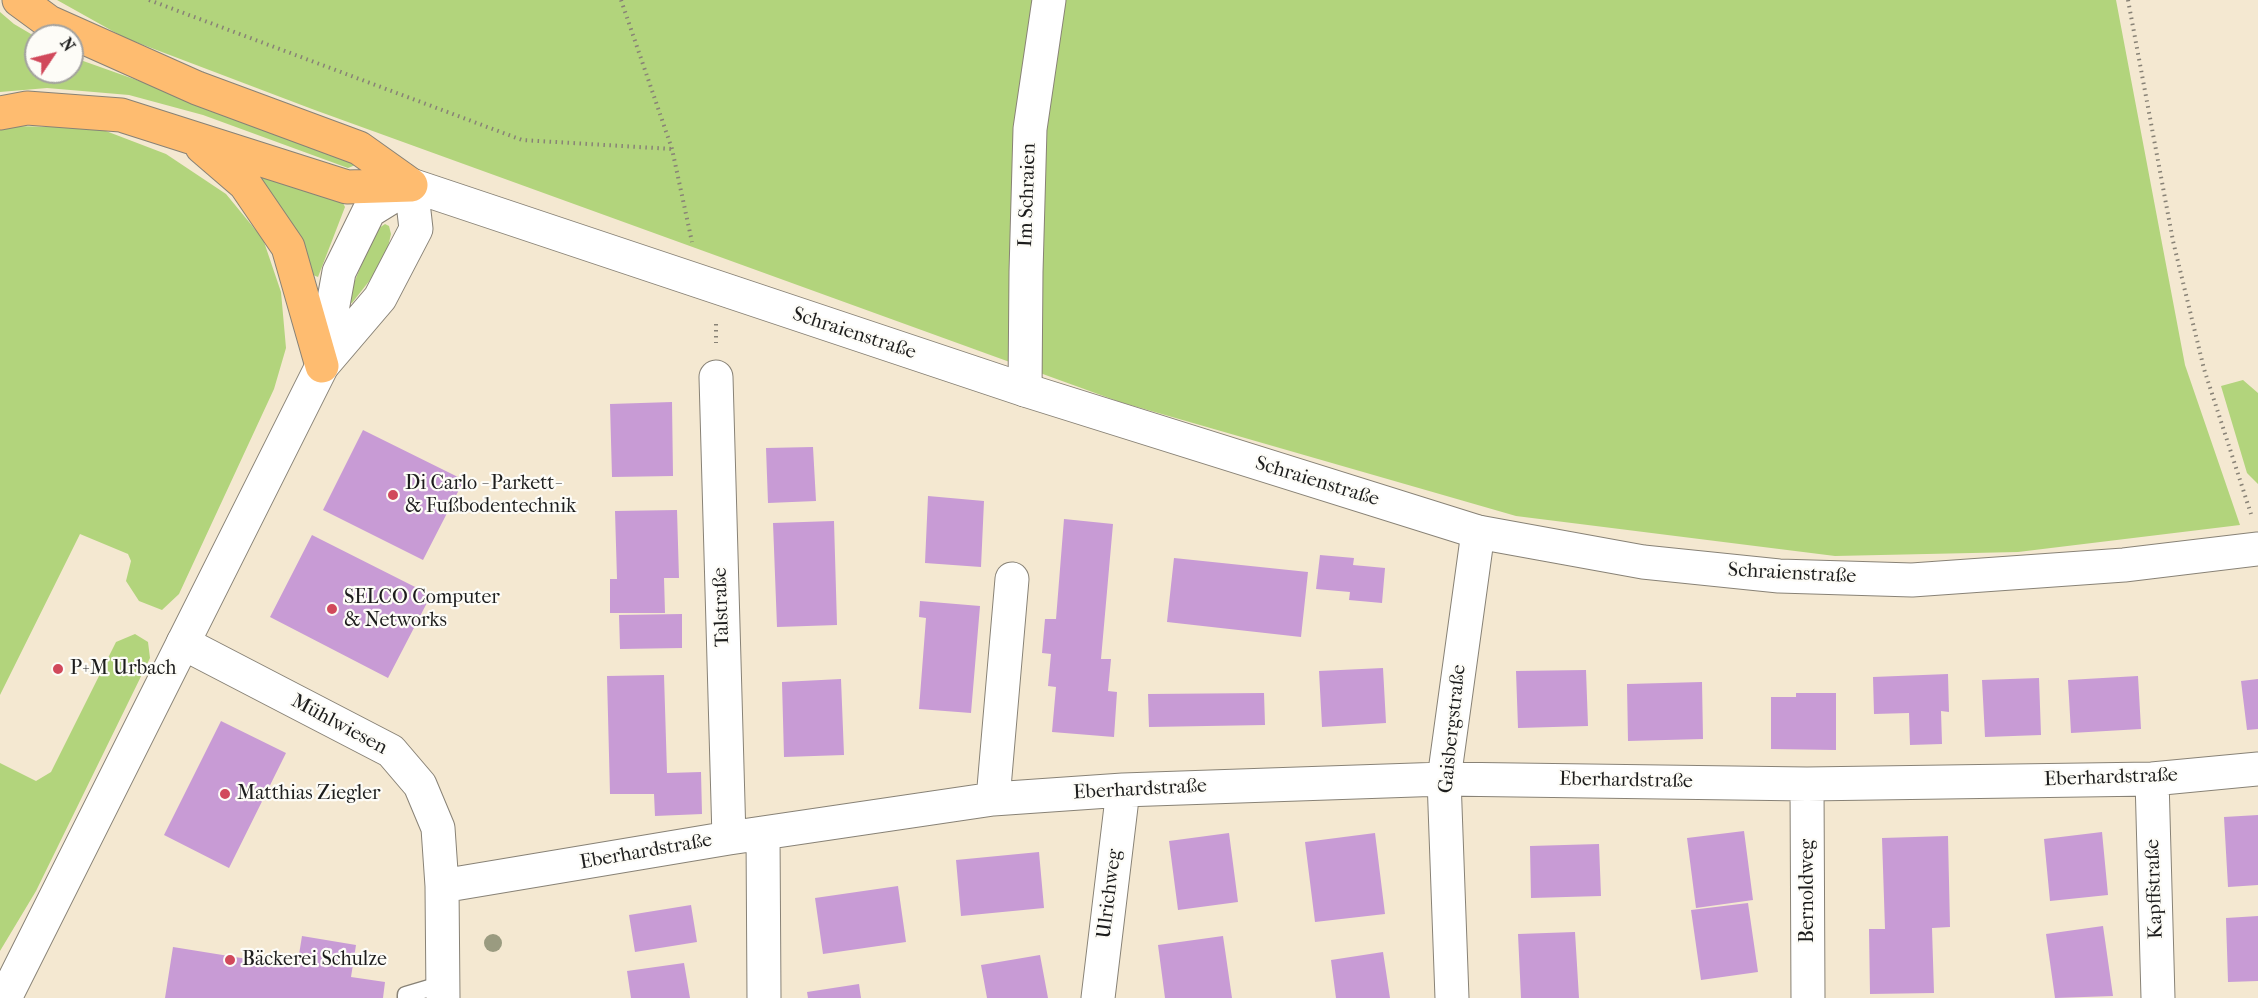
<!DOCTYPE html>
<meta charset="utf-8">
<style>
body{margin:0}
#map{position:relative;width:2258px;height:998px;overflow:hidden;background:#f4e8d1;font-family:"IM FELL French Canon",serif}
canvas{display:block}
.north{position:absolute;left:24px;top:24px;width:60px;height:60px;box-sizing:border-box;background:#fdfcf7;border:2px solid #a3a29f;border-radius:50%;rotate:55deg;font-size:16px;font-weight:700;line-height:24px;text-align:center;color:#1c1c1c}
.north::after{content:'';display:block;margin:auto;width:21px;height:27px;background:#d1495b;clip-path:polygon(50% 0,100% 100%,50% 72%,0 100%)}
</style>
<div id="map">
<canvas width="2258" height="998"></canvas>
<div class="north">N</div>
</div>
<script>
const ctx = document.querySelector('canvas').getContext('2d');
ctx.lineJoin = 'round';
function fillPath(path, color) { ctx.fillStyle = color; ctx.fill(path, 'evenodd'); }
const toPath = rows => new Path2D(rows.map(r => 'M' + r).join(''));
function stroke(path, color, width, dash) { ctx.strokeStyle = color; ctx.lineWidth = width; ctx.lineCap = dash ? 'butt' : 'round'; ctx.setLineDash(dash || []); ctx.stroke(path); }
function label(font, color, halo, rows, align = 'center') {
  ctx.font = font + ' "IM FELL French Canon",serif'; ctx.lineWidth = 4.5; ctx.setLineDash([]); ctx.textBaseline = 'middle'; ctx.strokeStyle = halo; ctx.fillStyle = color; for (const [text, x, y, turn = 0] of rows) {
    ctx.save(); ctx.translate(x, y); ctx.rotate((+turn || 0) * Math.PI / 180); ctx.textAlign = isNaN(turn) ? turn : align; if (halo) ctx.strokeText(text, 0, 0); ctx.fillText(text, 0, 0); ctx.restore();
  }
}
fillPath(toPath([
 [57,0,2116,0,2185,365,2240,525,2018,552,1835,556,1516,516,1120,402,312,109,125,38],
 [0,12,14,24,36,37,36,72,72,72,72,57,353,157,358,164,348,168,203,115,129,95,47,88,0,92],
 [12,126,98,128,166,154,226,194,263,239,281,292,286,348,274,389,179,594,162,610,139,601,126,581,131,561,128,554,80,534,0,695,0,128],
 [262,175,341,199,345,207,318,277,313,275,303,241,260,181],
 [385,224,389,226,391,234,387,251,377,271,352,303,346,302,376,230],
 [2243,380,2258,393,2258,484,2247,473,2221,386],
 [135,634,148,642,150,658,36,891,0,951,0,763,36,781,51,772,116,642]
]), '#b2d47c');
fillPath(toPath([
 [672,402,673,476,612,477,610,404],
 [363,430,464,480,423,560,323,510],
 [813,447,816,501,768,503,766,448],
 [928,496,984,501,981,567,925,563],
 [677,510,679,578,664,578,665,613,610,613,610,579,617,579,615,511],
 [1064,519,1113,524,1101,659,1111,659,1108,691,1117,692,1114,737,1052,732,1056,687,1048,686,1051,654,1042,653,1045,619,1056,619],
 [834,521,837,625,777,627,773,523],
 [312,535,431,595,388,678,270,617],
 [1320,555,1354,558,1353,565,1385,568,1382,603,1349,600,1350,592,1316,589],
 [1174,558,1308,572,1301,637,1167,622],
 [920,601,980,606,971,713,919,709,926,618,919,617],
 [682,614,682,648,620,649,619,615],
 [1383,668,1386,723,1322,727,1319,671],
 [1586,670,1588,726,1518,728,1516,671],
 [1948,674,1949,712,1941,711,1942,744,1910,745,1909,713,1874,714,1873,677],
 [664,675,667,773,701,772,702,814,655,816,654,794,610,794,607,676],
 [2138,676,2141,729,2071,733,2068,680],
 [2039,678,2041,735,1985,737,1982,680],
 [841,679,844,755,784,757,782,682],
 [2258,679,2258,729,2247,730,2241,681],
 [1702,682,1703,739,1628,741,1627,684],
 [1264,693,1265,725,1149,727,1148,694],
 [1796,693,1836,693,1836,750,1771,749,1771,697,1796,697],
 [221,721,286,753,229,868,164,835],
 [2258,815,2258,885,2228,887,2224,817],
 [1744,831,1753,900,1696,908,1687,838],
 [2102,832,2108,895,2050,901,2044,839],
 [1229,833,1238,902,1178,910,1169,841],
 [1375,833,1385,914,1315,922,1305,842],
 [1948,836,1950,927,1932,928,1934,993,1870,994,1869,929,1885,929,1882,838],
 [1599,844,1601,896,1531,898,1530,846],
 [1039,852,1044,908,961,916,956,860],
 [898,886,906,942,823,954,815,898],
 [1748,903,1758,972,1701,980,1691,910],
 [691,905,697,942,635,952,629,915],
 [2258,916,2258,981,2228,982,2226,918],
 [2103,926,2113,996,2055,998,2046,934],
 [1575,932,1579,998,1521,998,1518,934],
 [302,936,356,945,351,977,385,982,383,998,165,998,173,947,297,967],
 [1223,936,1232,998,1165,998,1158,945],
 [1383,952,1390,998,1336,998,1331,960],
 [1040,955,1048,998,987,998,981,965],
 [684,963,690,998,631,998,627,971],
 [859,984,861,998,808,998,807,992]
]), '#c89bd5');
const service = toPath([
 [406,998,406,995,443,984]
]);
const minor = toPath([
 [716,377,729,838],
 [1025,390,1026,272,1030,129,1049,0],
 [183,643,391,751,420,785,438,828,442,886,443,998],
 [2152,779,2158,998],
 [1807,784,1808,998],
 [993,799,1012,579],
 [763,833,764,998],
 [442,886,729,838,993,799,1123,790,1444,779,1807,784,2152,779,2258,769],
 [1098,998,1123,790],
 [1452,998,1444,779,1478,532]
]);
const tertiary = toPath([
 [411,185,1025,390,1478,532,1643,562,1779,576,1912,580,2124,565,2258,549],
 [322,365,339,272,369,211,411,185],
 [5,998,322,366,380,298,416,229,411,185]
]);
const trunk = toPath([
 [19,0,49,22,197,88,359,148,411,185],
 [0,113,27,108,121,115,347,187,411,185],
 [202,147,245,184,288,247,322,366]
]);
stroke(service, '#888276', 19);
stroke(minor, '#888276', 35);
stroke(tertiary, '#888276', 35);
stroke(trunk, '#888276', 35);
stroke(toPath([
 [149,0,522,140,672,149],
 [621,0,672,149,692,242],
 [2128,0,2173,241,2204,369,2251,514],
 [716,324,716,343]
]), '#888276', 4, [1.5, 4.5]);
stroke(service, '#fff', 16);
stroke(minor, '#fff', 33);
stroke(tertiary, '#fff', 33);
stroke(trunk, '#febc70', 33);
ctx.fillStyle = '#9a9b80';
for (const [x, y] of [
 [493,943]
]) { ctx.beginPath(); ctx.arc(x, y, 9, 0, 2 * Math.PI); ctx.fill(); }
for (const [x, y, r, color] of [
 [393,495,6,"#d1495b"],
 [332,609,6,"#d1495b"],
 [58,669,6,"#d1495b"],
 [225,794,6,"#d1495b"],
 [230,960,6,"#d1495b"]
]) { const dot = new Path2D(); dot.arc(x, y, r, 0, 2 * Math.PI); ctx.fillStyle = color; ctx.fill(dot); stroke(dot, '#fdfcf7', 2); }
label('20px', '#1c1c1c', '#fdfcf7', [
 ["Im Schraien",1028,195,-88],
 ["Schraienstraße",854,334,18],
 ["Schraienstraße",1317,482,17],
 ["Schraienstraße",1792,574,3],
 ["Talstraße",722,607,-92],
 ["Mühlwiesen",339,725,28],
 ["Gaisbergstraße",1453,729,-84],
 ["Eberhardstraße",2111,778,-2],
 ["Eberhardstraße",1626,781,1],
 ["Eberhardstraße",1140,790,-3],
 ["Eberhardstraße",646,852,-10],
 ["Kapffstraße",2155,889,-92],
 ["Bernoldweg",1808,891,-90],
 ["Ulrichweg",1110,894,-83]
]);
label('20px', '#1c1c1c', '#fdfcf7', [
 ["Di Carlo - Parkett-",405,484],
 ["& Fußbodentechnik",405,507],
 ["SELCO Computer",344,598],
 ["& Networks",344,621],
 ["P+M Urbach",70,669],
 ["Matthias Ziegler",237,794],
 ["Bäckerei Schulze",242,960]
], 'left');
</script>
